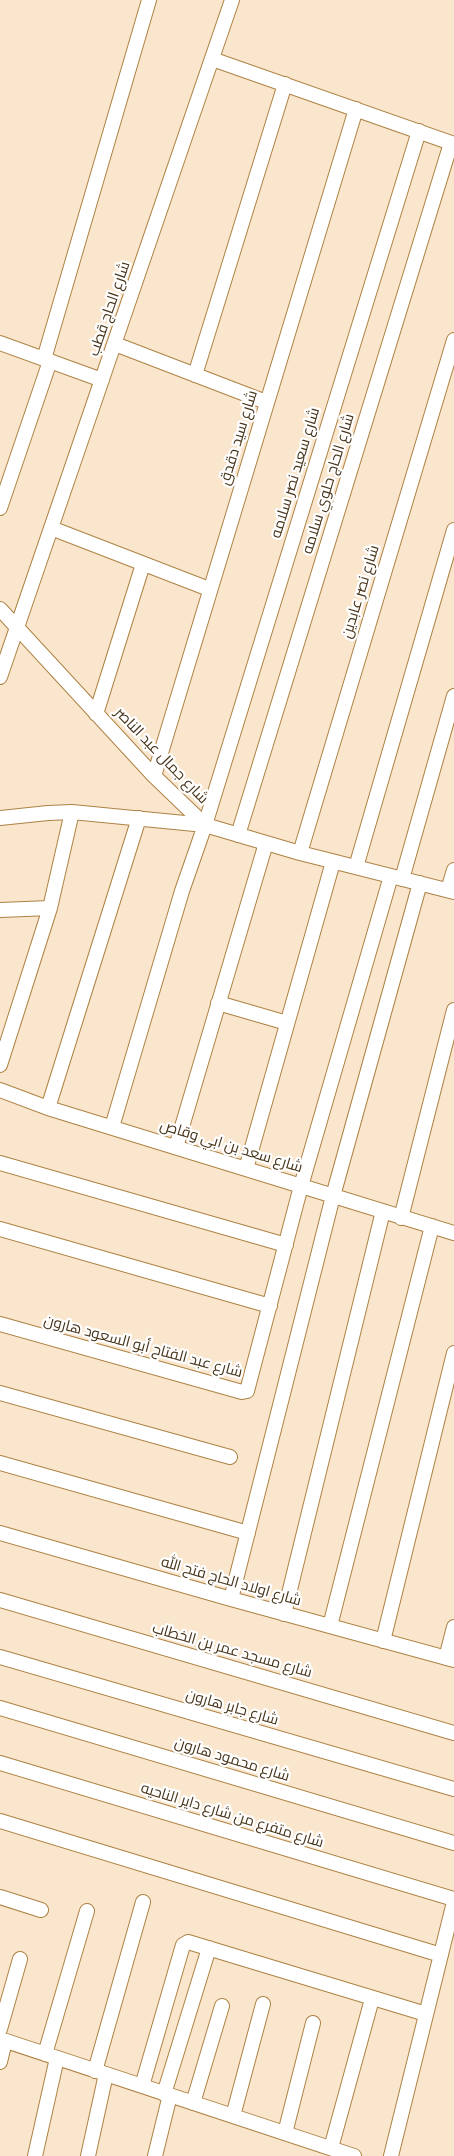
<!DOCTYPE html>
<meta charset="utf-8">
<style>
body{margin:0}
canvas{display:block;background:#f9e6cd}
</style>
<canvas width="454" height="2156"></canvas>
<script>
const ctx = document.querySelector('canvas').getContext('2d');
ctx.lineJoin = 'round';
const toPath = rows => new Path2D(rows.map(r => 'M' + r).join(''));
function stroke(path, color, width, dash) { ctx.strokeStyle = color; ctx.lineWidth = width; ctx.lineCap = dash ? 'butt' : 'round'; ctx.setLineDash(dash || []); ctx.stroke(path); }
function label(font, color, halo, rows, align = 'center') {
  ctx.font = font + ' "Source Serif 4",Cairo,serif'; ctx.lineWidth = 4.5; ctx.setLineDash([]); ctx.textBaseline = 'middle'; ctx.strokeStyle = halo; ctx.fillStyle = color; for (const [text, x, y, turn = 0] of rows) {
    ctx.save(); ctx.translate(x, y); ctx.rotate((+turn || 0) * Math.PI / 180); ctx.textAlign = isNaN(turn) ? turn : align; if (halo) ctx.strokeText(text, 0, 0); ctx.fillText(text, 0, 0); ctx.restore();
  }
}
const minor = toPath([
 [212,59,454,144],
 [0,343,102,380],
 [115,344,266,402],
 [44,359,149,0],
 [195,375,285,84],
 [0,508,50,361],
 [51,528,209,589],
 [0,609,154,776,205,825,300,853,454,892],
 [0,677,232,0],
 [96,714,143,564],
 [154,776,356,109],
 [0,818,48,813,72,812,205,825],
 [238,835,451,143],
 [300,853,454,340],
 [356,867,454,530],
 [402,879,454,696],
 [448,890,454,870],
 [0,910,50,908],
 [218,1003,287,1023],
 [0,1065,50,908,72,812],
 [0,1090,48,1108,454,1233],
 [48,1108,139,818],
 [112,1127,182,891,205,825,419,131],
 [176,1147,266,843],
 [0,1163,286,1245],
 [246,1169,333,862],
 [401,1218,454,1010],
 [0,1229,270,1306],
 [0,1324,242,1392,247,1391,301,1186,391,876],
 [0,1393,230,1457],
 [0,1463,248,1533],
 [0,1533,231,1599,454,1660],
 [231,1599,333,1196,420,883],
 [0,1600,454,1733],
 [284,1614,383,1211],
 [330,1626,432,1226],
 [383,1641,454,1353],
 [0,1657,454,1789],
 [446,1658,454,1627],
 [0,1708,454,1843],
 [0,1763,454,1899],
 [0,1821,441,1955],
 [0,1897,41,1910],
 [0,2029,20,1959],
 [0,2039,354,2156],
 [45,2054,87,1911],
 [0,2062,5,2041],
 [95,2071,143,1902],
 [142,2086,183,1945,188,1942,426,2014],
 [164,2094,209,1948],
 [193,2103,222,2006],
 [233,2116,263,2004],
 [285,2133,313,2023],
 [331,2148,372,1999],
 [35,2156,57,2058],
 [88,2156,106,2074],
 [155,2156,170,2095],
 [391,2156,454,1902]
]);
stroke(minor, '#ae8244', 16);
stroke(minor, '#fff', 14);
label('15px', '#47341a', '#fff', [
 ["شارع الحاج قطب",110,309,-71],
 ["شارع سيد دقدق",239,438,-73],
 ["شارع سعيد نصر سلامه",296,473,-73],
 ["شارع الحاج حلوي سلامه",329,484,-73],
 ["شارع نصر عابدين",361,592,-73],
 ["شارع جمال عبد الناصر",161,756,46],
 ["شارع سعد بن ابي وقاص",231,1147,17],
 ["شارع عبد الفتاح أبو السعود هارون",143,1347,15],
 ["شارع اولاد الحاج فتح الله",231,1582,16],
 ["شارع مسجد عمر بن الخطاب",232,1651,16],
 ["شارع جابر هارون",232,1708,16],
 ["شارع محمود هارون",232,1760,17],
 ["شارع متفرع من شارع داير الناحيه",232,1816,17]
]);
</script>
